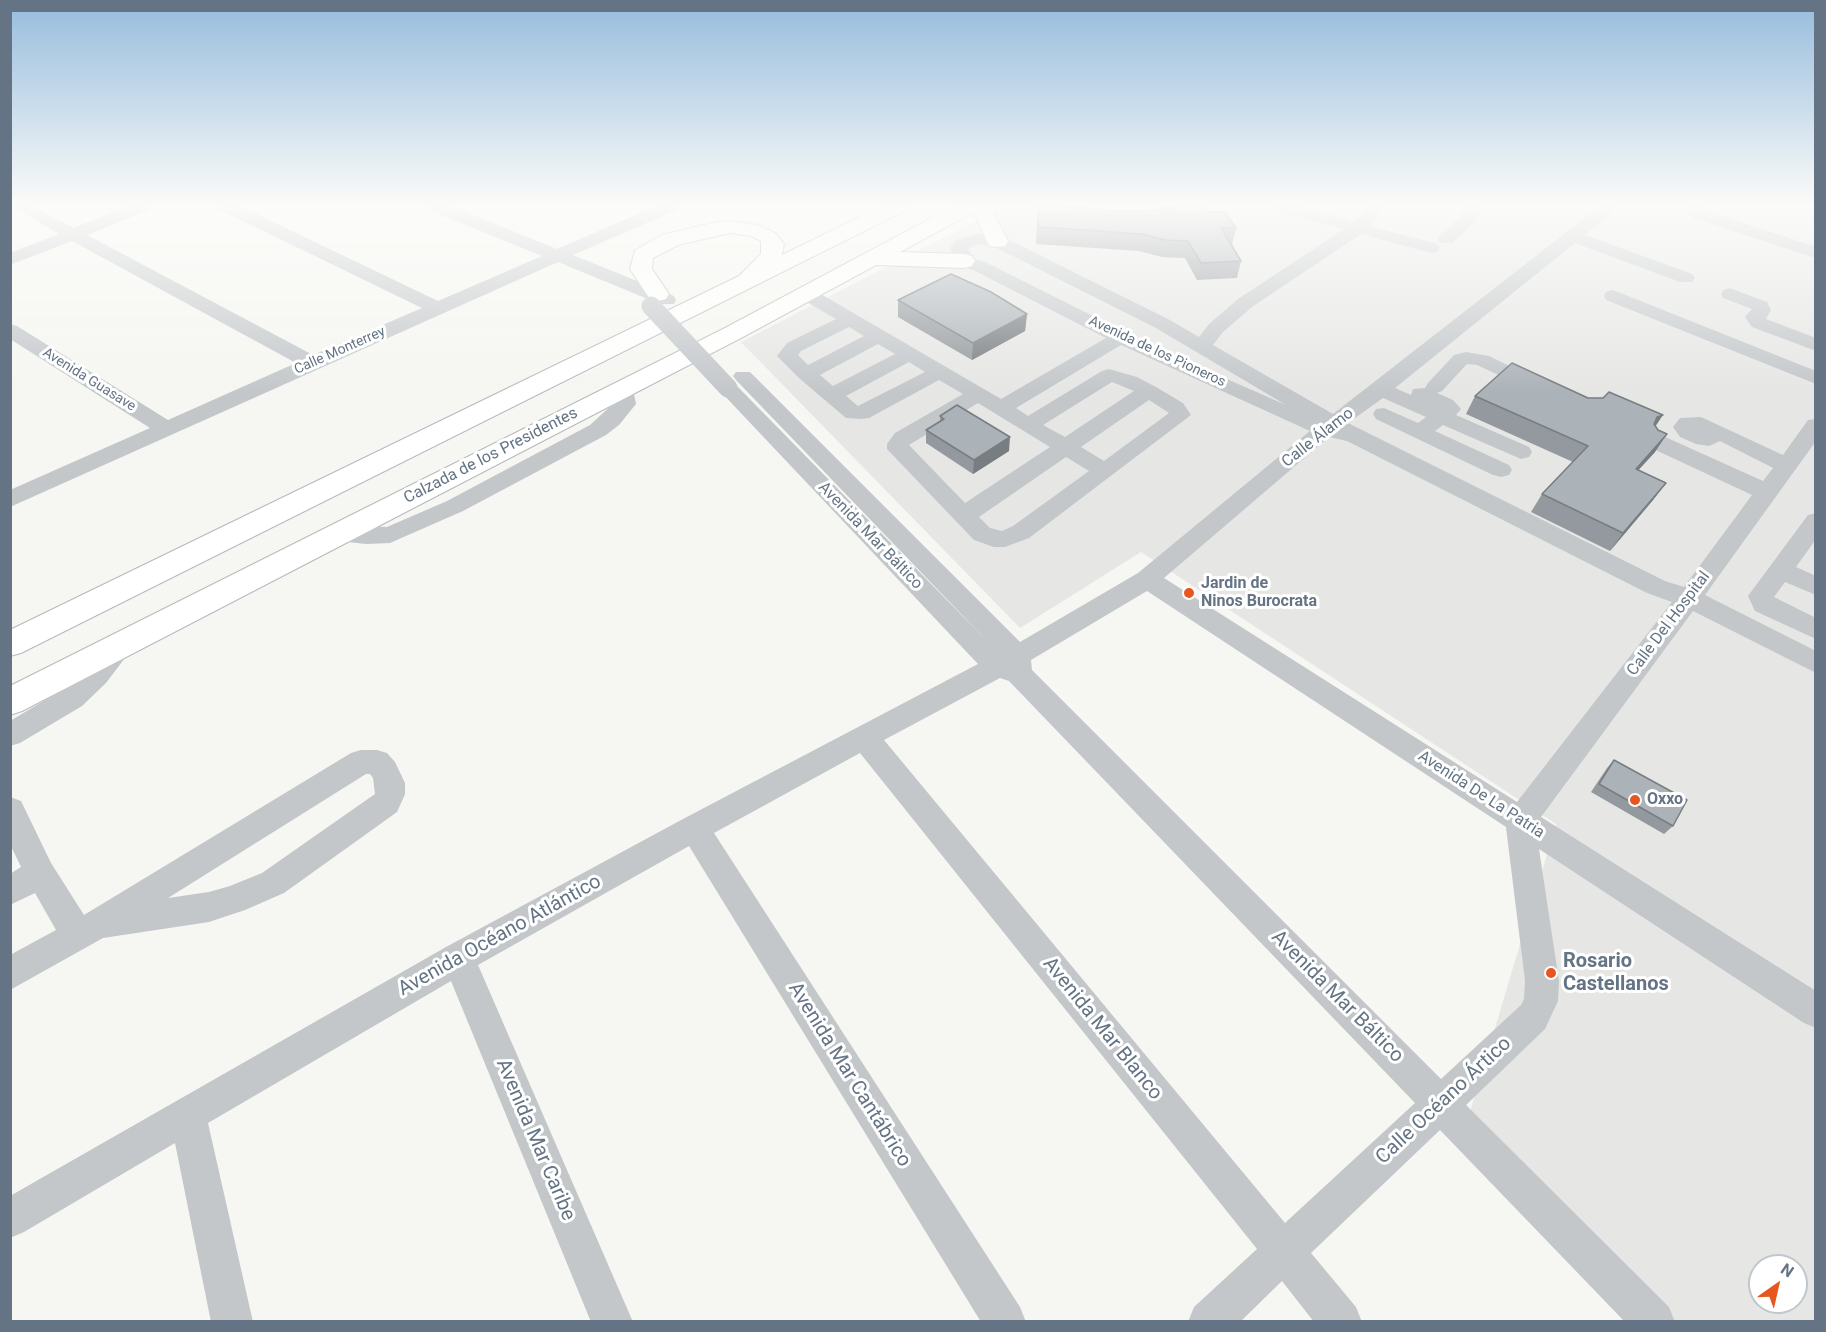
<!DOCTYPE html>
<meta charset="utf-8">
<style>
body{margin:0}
#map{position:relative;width:1826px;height:1332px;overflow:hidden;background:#f6f6f2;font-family:Roboto,sans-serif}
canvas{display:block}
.frame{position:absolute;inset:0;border:12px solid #647484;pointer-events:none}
.north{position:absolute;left:1748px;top:1254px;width:60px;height:60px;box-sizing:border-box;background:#fff;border:2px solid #c1c7ce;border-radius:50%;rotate:34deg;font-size:16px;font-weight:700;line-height:24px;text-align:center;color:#647484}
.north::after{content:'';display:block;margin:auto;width:21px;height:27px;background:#e8561f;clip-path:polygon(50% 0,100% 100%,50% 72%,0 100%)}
</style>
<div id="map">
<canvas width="1826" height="1332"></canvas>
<div class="frame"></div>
<div class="north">N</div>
</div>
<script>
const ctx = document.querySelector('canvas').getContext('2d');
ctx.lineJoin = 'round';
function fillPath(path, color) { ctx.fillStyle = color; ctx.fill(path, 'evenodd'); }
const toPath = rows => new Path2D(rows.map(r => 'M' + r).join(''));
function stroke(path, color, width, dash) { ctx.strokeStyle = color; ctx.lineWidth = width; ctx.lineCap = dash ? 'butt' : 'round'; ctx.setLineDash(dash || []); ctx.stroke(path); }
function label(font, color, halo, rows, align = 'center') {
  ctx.font = font + ' Roboto,sans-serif'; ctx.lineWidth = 6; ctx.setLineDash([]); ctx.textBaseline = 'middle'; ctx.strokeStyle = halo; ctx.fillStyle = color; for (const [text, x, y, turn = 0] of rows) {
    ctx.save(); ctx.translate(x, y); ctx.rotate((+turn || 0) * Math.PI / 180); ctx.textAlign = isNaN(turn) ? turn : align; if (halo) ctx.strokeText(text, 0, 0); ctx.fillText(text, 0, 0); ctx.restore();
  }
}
fillPath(toPath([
 [1004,206,1815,206,1815,1321,1674,1321,1469,1115,1556,824,1141,552,1020,628,741,342],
 [1760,1266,1796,1266,1796,1302,1760,1302]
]), '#e6e7e5');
const highway = toPath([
 [882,206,909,206,906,210,21,653,10,656,10,630,739,276,761,254,761,241,751,236,730,233,678,245,653,258,652,269,669,294,666,299,658,301,650,299,630,269,635,250,662,235,717,222,730,221,757,225,775,233,784,244,782,255,882,206],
 [954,206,994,206,994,215,1008,241,1005,246,997,247,989,246,974,212,900,252,964,254,972,256,975,261,972,266,964,268,876,265,741,338,22,711,10,715,10,686,725,328,954,206]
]);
stroke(highway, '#b6b9bc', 2);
fillPath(toPath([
 [12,206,33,206,74,228,127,206,151,206,149,210,87,235,313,355,422,308,220,210,218,206,240,206,438,301,542,256,429,210,427,206,451,206,557,249,656,206,679,206,677,210,573,255,674,296,676,300,674,304,660,304,558,262,10,507,10,490,150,428,10,339,10,324,17,326,168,420,296,363,72,241,10,265,10,253,59,234,12,206],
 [1270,206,1298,206,1354,222,1368,206,1385,206,1369,226,1437,244,1440,248,1437,252,1431,253,1361,234,1252,307,1223,332,1213,345,1333,414,1600,206,1619,206,1585,235,1692,274,1695,278,1692,282,1680,282,1575,243,1395,388,1411,395,1413,389,1425,388,1428,383,1454,355,1466,352,1489,356,1542,382,1545,386,1542,390,1535,392,1477,365,1467,364,1442,391,1437,393,1453,400,1461,409,1456,415,1529,447,1532,452,1529,457,1521,459,1443,425,1435,431,1509,465,1512,470,1509,475,1501,477,1493,475,1376,419,1373,414,1376,409,1384,408,1418,423,1426,417,1383,398,1348,423,1665,581,1684,587,1752,495,1647,446,1644,441,1647,436,1655,434,1663,436,1763,481,1773,468,1720,441,1709,446,1696,444,1680,437,1673,427,1680,418,1701,417,1783,455,1808,420,1816,419,1816,441,1705,595,1816,651,1816,673,1693,611,1541,817,1816,991,1816,1028,1804,1023,1539,849,1559,981,1558,1001,1545,1029,1466,1105,1669,1307,1675,1322,1625,1322,1440,1130,1311,1253,1356,1307,1362,1322,1314,1322,1282,1281,1240,1322,1188,1322,1194,1307,1257,1249,860,753,714,833,1020,1307,1026,1322,981,1322,689,846,478,965,633,1322,591,1322,451,981,208,1123,253,1322,211,1322,175,1143,24,1232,10,1238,10,1196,446,947,683,819,978,664,721,392,718,388,721,384,728,382,735,384,991,645,736,380,733,376,736,372,750,372,1020,642,1138,573,1310,431,1121,345,1016,408,1028,416,1102,371,1109,369,1137,377,1156,387,1183,403,1191,415,1029,538,1005,547,994,547,974,540,887,449,887,444,895,433,963,394,939,380,869,418,861,419,846,418,799,378,777,356,787,343,836,319,800,298,798,294,800,290,814,290,1001,399,1106,338,973,270,958,265,950,248,956,240,977,234,1003,237,1170,320,1199,337,1209,324,1238,299,1344,229,1272,210,1270,206],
 [978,244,993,246,1156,328,1286,405,1161,350,985,262,972,258,968,248,978,244],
 [849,327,864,336,808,365,798,355,801,351,849,327],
 [878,344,895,354,833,386,820,375,878,344],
 [909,362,925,372,858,406,846,396,909,362],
 [1112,382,1134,391,1065,437,1043,425,1112,382],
 [1149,400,1169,413,1104,461,1081,447,1149,400],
 [978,403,1050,447,965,503,909,445,978,403],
 [1329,437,1347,441,1647,593,1672,602,1517,802,1164,578,1329,437],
 [1066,457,1089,471,1013,526,1002,531,990,528,979,517,1066,457],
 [1147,591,1506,827,1525,981,1524,999,1521,1005,1441,1079,1032,670,1031,660,1147,591],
 [1000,678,1009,681,1415,1103,1285,1223,884,740,1000,678],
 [1466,206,1483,206,1473,224,1452,243,1440,243,1437,239,1440,235,1460,217,1466,206],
 [1687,206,1704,206,1702,209,1707,211,1816,247,1816,258,1695,219,1685,211,1687,206],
 [1730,288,1767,302,1771,310,1766,319,1816,338,1816,351,1752,327,1745,317,1752,309,1723,298,1721,294,1723,290,1730,288],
 [1613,290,1816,371,1816,384,1606,300,1604,296,1606,292,1613,290],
 [623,383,630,385,633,389,636,404,619,425,606,435,463,511,390,543,366,544,340,541,332,539,328,533,332,527,340,525,387,527,447,501,590,425,614,403,613,389,616,385,623,383],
 [1816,513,1816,539,1796,567,1816,576,1816,595,1785,582,1774,597,1816,618,1816,639,1755,611,1748,596,1808,515,1816,513],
 [121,636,130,639,134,646,106,683,82,706,20,743,10,746,10,721,62,690,86,669,112,639,121,636],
 [361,750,377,750,387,753,395,762,405,783,405,794,397,812,284,893,245,910,209,922,103,938,10,990,10,955,56,930,35,893,10,905,10,874,21,867,10,844,10,797,21,801,51,863,84,915,351,753,361,750],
 [366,774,370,774,373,778,375,794,262,873,230,886,209,892,168,898,366,774]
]), '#c3c7ca');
fillPath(highway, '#fff');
stroke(toPath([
 [651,306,728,388]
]), '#c3c7ca', 19);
fillPath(toPath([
 [1038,206,1116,211,1159,211,1159,206,1205,206,1209,212,1236,228,1232,245,1241,261,1237,278,1197,280,1185,258,1162,257,1139,251,1036,244],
 [898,300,1027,314,1025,331,972,360,898,317],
 [1475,396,1588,398,1655,426,1655,452,1638,470,1666,483,1653,500,1610,551,1531,512,1542,494,1573,462,1466,414],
 [940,416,1009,451,973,474,926,443,926,430,940,421],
 [1614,760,1673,826,1664,834,1591,792,1607,768]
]), '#93999e');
fillPath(toPath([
 [1027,314,1025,331,972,360,973,343],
 [1663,415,1651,433,1657,417],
 [1667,434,1655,452,1623,487,1636,469],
 [1010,437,1009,451,973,474,974,460],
 [1666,483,1653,500,1610,551,1623,533]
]), '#787d81');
const building = toPath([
 [1038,206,1062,206,1116,211,1172,210,1170,206,1205,206,1209,212,1225,212,1236,228,1221,228,1241,261,1201,263,1188,241,1165,240,1142,234,1038,227,1038,206],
 [951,274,991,292,1027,314,973,343,898,300,951,274],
 [1512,363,1588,398,1603,398,1609,392,1663,415,1657,417,1654,424,1658,430,1667,434,1636,469,1666,483,1623,533,1542,494,1588,446,1475,396,1512,363],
 [957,405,1010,437,974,460,926,430,944,419,940,416,957,405],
 [1614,760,1687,800,1673,826,1599,784,1614,760]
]);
fillPath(building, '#abb2b8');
stroke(building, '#787d81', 1.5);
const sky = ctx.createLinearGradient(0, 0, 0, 393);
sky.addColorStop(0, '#96bcdd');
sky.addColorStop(0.52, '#fbfbf9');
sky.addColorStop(1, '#fbfbf900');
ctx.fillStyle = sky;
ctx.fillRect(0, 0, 1826, 393);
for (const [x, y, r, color] of [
 [1189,593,6,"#e8561f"],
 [1635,800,6,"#e8561f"],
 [1551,973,6,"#e8561f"]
]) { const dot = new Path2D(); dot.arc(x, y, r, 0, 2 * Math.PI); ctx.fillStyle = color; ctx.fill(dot); stroke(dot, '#fff', 2); }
label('14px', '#647484', '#fff', [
 ["Calle Monterrey",340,351,-24],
 ["Avenida de los Pioneros",1157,352,25],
 ["Avenida Guasave",89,380,32]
]);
label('16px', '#647484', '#fff', [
 ["Calle Álamo",1318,438,-38],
 ["Calzada de los Presidentes",491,456,-27],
 ["Avenida Mar Báltico",870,536,46],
 ["Calle Del Hospital",1669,624,-53],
 ["Avenida De La Patria",1481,795,33]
]);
label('bold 16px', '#647484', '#fff', [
 ["Jardin de",1201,584],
 ["Ninos Burocrata",1201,602],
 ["Oxxo",1647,800]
], 'left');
label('20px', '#647484', '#fff', [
 ["Avenida Océano Atlántico",500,936,-29],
 ["Avenida Mar Báltico",1337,997,45],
 ["Avenida Mar Blanco",1102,1029,51],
 ["Avenida Mar Cantábrico",849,1075,58],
 ["Calle Océano Ártico",1444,1101,-43],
 ["Avenida Mar Caribe",535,1140,67]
]);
label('bold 20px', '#647484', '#fff', [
 ["Rosario",1563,962],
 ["Castellanos",1563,985]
], 'left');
</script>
